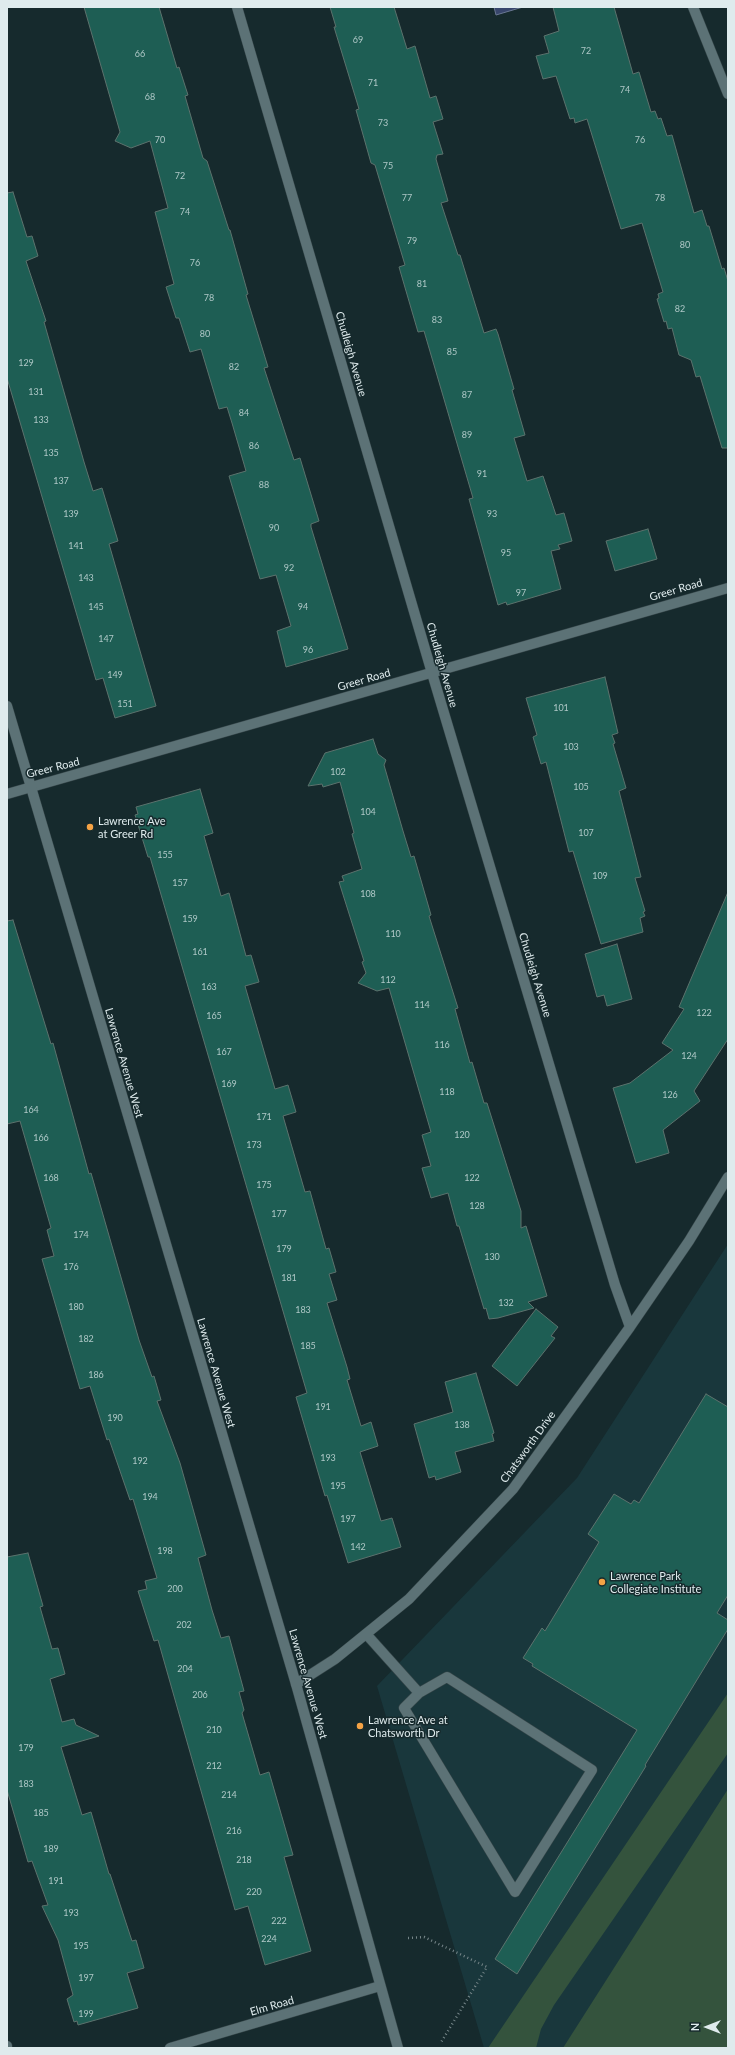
<!DOCTYPE html>
<style>
body{margin:0}
#map{position:relative;width:735px;height:2055px;overflow:hidden;background:#162a2d;font-family:Lato,sans-serif}
canvas{display:block}
.frame{position:absolute;inset:0;border:8px solid #dfebed;pointer-events:none}
.north{position:absolute;left:687px;top:2007px;width:40px;height:40px;-webkit-text-stroke:3px #162a2d;paint-order:stroke;rotate:270deg;font-size:11px;font-weight:700;line-height:16px;text-align:center;color:#dfebed}
.north::after{content:'';display:block;margin:auto;width:14px;height:18px;background:#dfebed;clip-path:polygon(50% 0,100% 100%,50% 72%,0 100%)}
</style>
<div id="map">
<canvas width="735" height="2055"></canvas>
<div class="frame"></div>
<div class="north">N</div>
</div>
<script>
const ctx = document.querySelector('canvas').getContext('2d');
ctx.lineJoin = 'round';
function fillPath(path, color) { ctx.fillStyle = color; ctx.fill(path, 'evenodd'); }
const toPath = rows => new Path2D(rows.map(r => 'M' + r).join(''));
function stroke(path, color, width, dash) { ctx.strokeStyle = color; ctx.lineWidth = width; ctx.lineCap = dash ? 'butt' : 'round'; ctx.setLineDash(dash || []); ctx.stroke(path); }
function label(font, color, halo, rows, align = 'center') {
  ctx.font = font + ' Lato,sans-serif'; ctx.lineWidth = 3; ctx.setLineDash([]); ctx.textBaseline = 'middle'; ctx.strokeStyle = halo; ctx.fillStyle = color; for (const [text, x, y, turn = 0] of rows) {
    ctx.save(); ctx.translate(x, y); ctx.rotate((+turn || 0) * Math.PI / 180); ctx.textAlign = isNaN(turn) ? turn : align; if (halo) ctx.strokeText(text, 0, 0); ctx.fillText(text, 0, 0); ctx.restore();
  }
}
fillPath(toPath([
 [728,1244,728,2048,484,2048,377,1686,577,1478]
]), '#19373c');
fillPath(toPath([
 [728,1693,728,1753,554,2005,541,2029,536,2048,488,2048],
 [728,1789,728,2048,563,2048]
]), '#34533d');
const water = toPath([
 [494,7,523,7,496,15,494,7]
]);
fillPath(water, '#38466c');
stroke(water, '#6a7893', 1);
const building = toPath([
 [84,7,159,7,177,68,179,67,188,95,185,96,203,158,207,161,229,230,230,230,248,294,246,295,268,367,264,368,294,460,300,458,319,521,311,524,311,527,348,649,286,667,277,631,291,626,276,575,260,579,229,476,246,471,232,423,227,407,219,409,201,349,190,352,179,318,176,318,166,287,174,284,155,212,168,208,150,141,131,148,115,141,120,132,84,7],
 [330,7,394,7,407,49,415,46,430,98,436,96,443,119,433,122,443,154,437,155,436,159,448,201,441,203,458,255,460,255,484,333,496,329,498,334,514,389,512,390,525,435,514,438,527,481,543,476,556,515,564,513,572,541,558,545,560,549,551,551,561,589,507,605,506,602,498,605,469,499,473,498,424,331,418,332,399,267,405,265,375,165,371,163,356,110,359,109,334,27,336,27,330,7],
 [553,7,614,7,633,74,639,72,651,112,655,111,658,119,661,118,667,136,672,135,694,213,702,210,707,226,709,226,722,269,724,268,728,281,728,448,722,448,700,376,696,377,691,360,679,355,672,328,668,329,666,321,664,322,657,299,659,298,658,294,663,292,642,223,621,229,587,119,575,123,574,118,570,119,556,76,543,79,536,56,549,53,544,36,559,31,553,7],
 [13,192,27,237,32,236,38,256,26,261,46,321,44,322,84,462,93,491,102,488,118,541,109,544,156,706,115,718,103,678,96,680,7,378,7,193,13,192],
 [648,529,657,559,615,571,606,541,648,529],
 [605,677,618,733,612,735,615,743,613,744,626,788,619,791,641,877,635,878,645,911,643,912,645,916,640,918,643,932,601,944,573,851,569,852,546,762,541,764,533,737,537,735,526,698,605,677],
 [373,739,378,754,386,760,384,765,403,831,411,857,414,856,431,915,429,916,458,1008,455,1009,470,1063,472,1062,484,1103,487,1103,521,1211,521,1228,526,1226,547,1296,528,1302,534,1308,498,1318,489,1319,486,1308,484,1309,459,1226,457,1226,448,1193,431,1198,422,1168,431,1166,422,1135,431,1132,389,988,377,991,358,983,366,973,362,962,364,961,339,882,344,881,342,876,362,869,352,834,354,833,340,782,323,787,322,784,308,786,325,753,373,739],
 [200,789,213,833,204,836,221,896,229,893,246,956,251,955,259,982,245,986,275,1089,288,1085,296,1112,283,1116,305,1192,310,1191,326,1249,329,1248,336,1272,329,1274,337,1300,327,1303,347,1367,350,1379,347,1380,361,1426,371,1422,378,1446,360,1452,381,1521,392,1518,401,1547,348,1563,327,1495,325,1496,296,1397,307,1393,150,857,148,857,135,815,138,814,136,807,200,789],
 [728,892,728,1039,694,1091,700,1101,663,1130,669,1153,636,1163,613,1088,630,1083,673,1050,662,1043,684,1009,679,1007,728,892],
 [13,920,51,1044,53,1043,89,1174,91,1173,139,1340,152,1377,154,1376,161,1400,157,1401,180,1463,206,1555,198,1558,212,1610,221,1638,229,1636,244,1691,239,1692,244,1710,242,1713,260,1775,269,1772,293,1855,284,1857,311,1951,265,1965,248,1906,235,1910,158,1640,154,1641,138,1591,147,1589,145,1581,157,1578,133,1499,130,1500,109,1439,107,1440,90,1386,80,1389,42,1259,54,1256,47,1230,51,1228,20,1121,7,1124,7,921,13,920],
 [617,944,632,999,607,1006,604,995,597,997,585,954,617,944],
 [536,1309,558,1327,551,1336,555,1338,517,1386,492,1366,536,1309],
 [476,1373,494,1433,492,1434,494,1441,455,1452,461,1472,436,1480,435,1476,429,1478,414,1424,453,1412,445,1382,476,1373],
 [706,1394,728,1407,728,1595,717,1613,728,1620,728,1629,645,1765,646,1766,517,1974,495,1959,637,1730,532,1666,533,1664,523,1658,542,1628,545,1631,599,1542,588,1534,614,1494,631,1504,634,1500,639,1503,706,1394],
 [28,1553,43,1606,40,1607,52,1649,58,1648,65,1674,50,1679,62,1722,74,1719,76,1725,99,1736,61,1747,82,1815,91,1812,109,1874,110,1874,132,1941,136,1940,144,1968,127,1973,138,2008,78,2025,77,2021,74,2022,67,1999,73,1995,58,1940,42,1906,48,1905,32,1861,28,1862,7,1790,7,1557,28,1553]
]);
fillPath(building, '#1e5e54');
stroke(building, '#5c726d', 1);
const lane = toPath([
 [367,1635,419,1693,404,1708,515,1892,592,1770,447,1677,419,1693]
]);
const street = toPath([
 [237,7,432,673,615,1285,630,1327],
 [693,7,728,94],
 [7,794,728,588],
 [296,1684,335,1659,409,1599,513,1489,630,1327,689,1241,728,1177],
 [7,2046,7,2048],
 [170,2048,380,1986]
]);
const secondary = toPath([
 [7,706,296,1684,398,2048]
]);
stroke(lane, '#364649', 11);
stroke(street, '#364649', 11);
stroke(secondary, '#364649', 11);
stroke(toPath([
 [408,1938,424,1937,487,1967,440,2044]
]), '#768689', 2.5, [1, 3]);
stroke(lane, '#5c7276', 10);
stroke(street, '#5c7276', 10);
stroke(secondary, '#5c7276', 10);
for (const [x, y, r, color] of [
 [90,827,4,"#f5a345"],
 [602,1582,4,"#f5a345"],
 [360,1726,4,"#f5a345"]
]) { const dot = new Path2D(); dot.arc(x, y, r, 0, 2 * Math.PI); ctx.fillStyle = color; ctx.fill(dot); stroke(dot, '#162a2d', 1.5); }
label('9px', '#afc8c7', null, [
 ["69",358,40],
 ["72",586,51],
 ["66",140,54],
 ["71",373,83],
 ["74",625,90],
 ["68",150,97],
 ["73",383,123],
 ["70",160,140],
 ["76",640,140],
 ["75",388,166],
 ["72",180,176],
 ["77",407,198],
 ["78",660,198],
 ["74",185,212],
 ["79",412,241],
 ["80",685,245],
 ["76",195,263],
 ["81",422,284],
 ["78",209,298],
 ["82",680,309],
 ["83",437,320],
 ["80",205,334],
 ["85",452,352],
 ["129",26,363],
 ["82",234,367],
 ["131",36,392],
 ["87",467,395],
 ["84",244,413],
 ["133",41,420],
 ["89",467,435],
 ["86",254,446],
 ["135",51,453],
 ["91",482,474],
 ["137",61,481],
 ["88",264,485],
 ["139",71,514],
 ["93",492,514],
 ["90",274,528],
 ["141",76,546],
 ["95",506,553],
 ["92",289,568],
 ["143",86,578],
 ["97",521,593],
 ["145",96,607],
 ["94",303,607],
 ["147",106,639],
 ["96",308,650],
 ["149",115,675],
 ["151",125,704],
 ["101",561,708],
 ["103",571,747],
 ["102",338,772],
 ["105",581,787],
 ["104",368,812],
 ["107",586,833],
 ["155",165,855],
 ["109",600,876],
 ["157",180,883],
 ["108",368,894],
 ["159",190,919],
 ["110",393,934],
 ["161",200,952],
 ["112",388,980],
 ["163",209,987],
 ["114",422,1005],
 ["122",704,1013],
 ["165",214,1016],
 ["116",442,1045],
 ["167",224,1052],
 ["124",689,1056],
 ["169",229,1084],
 ["118",447,1092],
 ["126",670,1095],
 ["164",31,1110],
 ["171",264,1117],
 ["120",462,1135],
 ["166",41,1138],
 ["173",254,1145],
 ["168",51,1178],
 ["122",472,1178],
 ["175",264,1185],
 ["128",477,1206],
 ["177",279,1214],
 ["174",81,1235],
 ["179",284,1249],
 ["130",492,1257],
 ["176",71,1267],
 ["181",289,1278],
 ["132",506,1303],
 ["180",76,1307],
 ["183",303,1310],
 ["182",86,1339],
 ["185",308,1346],
 ["186",96,1375],
 ["191",323,1407],
 ["190",115,1418],
 ["138",462,1425],
 ["193",328,1458],
 ["192",140,1461],
 ["195",338,1486],
 ["194",150,1497],
 ["197",348,1519],
 ["142",358,1547],
 ["198",165,1551],
 ["200",175,1589],
 ["202",184,1625],
 ["204",185,1669],
 ["206",200,1695],
 ["210",214,1730],
 ["179",26,1748],
 ["212",214,1766],
 ["183",26,1784],
 ["214",229,1795],
 ["185",41,1813],
 ["216",234,1831],
 ["189",51,1849],
 ["218",244,1860],
 ["191",56,1881],
 ["220",254,1892],
 ["193",71,1913],
 ["222",279,1921],
 ["224",269,1939],
 ["195",81,1946],
 ["197",86,1978],
 ["199",86,2014]
]);
label('11px', '#dfebed', '#162a2d', [
 ["Chudleigh Avenue",351,354,74],
 ["Greer Road",676,590,-16],
 ["Chudleigh Avenue",442,665,74],
 ["Greer Road",364,680,-16],
 ["Greer Road",53,768,-14],
 ["Chudleigh Avenue",535,975,73],
 ["Lawrence Avenue West",124,1063,74],
 ["Lawrence Avenue West",216,1373,74],
 ["Chatsworth Drive",528,1447,-54],
 ["Lawrence Avenue West",308,1684,74],
 ["Elm Road",272,2006,-16]
]);
label('11px', '#dfebed', '#162a2d', [
 ["Lawrence Ave",98,821],
 ["at Greer Rd",98,834],
 ["Lawrence Park",610,1576],
 ["Collegiate Institute",610,1589],
 ["Lawrence Ave at",368,1720],
 ["Chatsworth Dr",368,1733]
], 'left');
</script>
